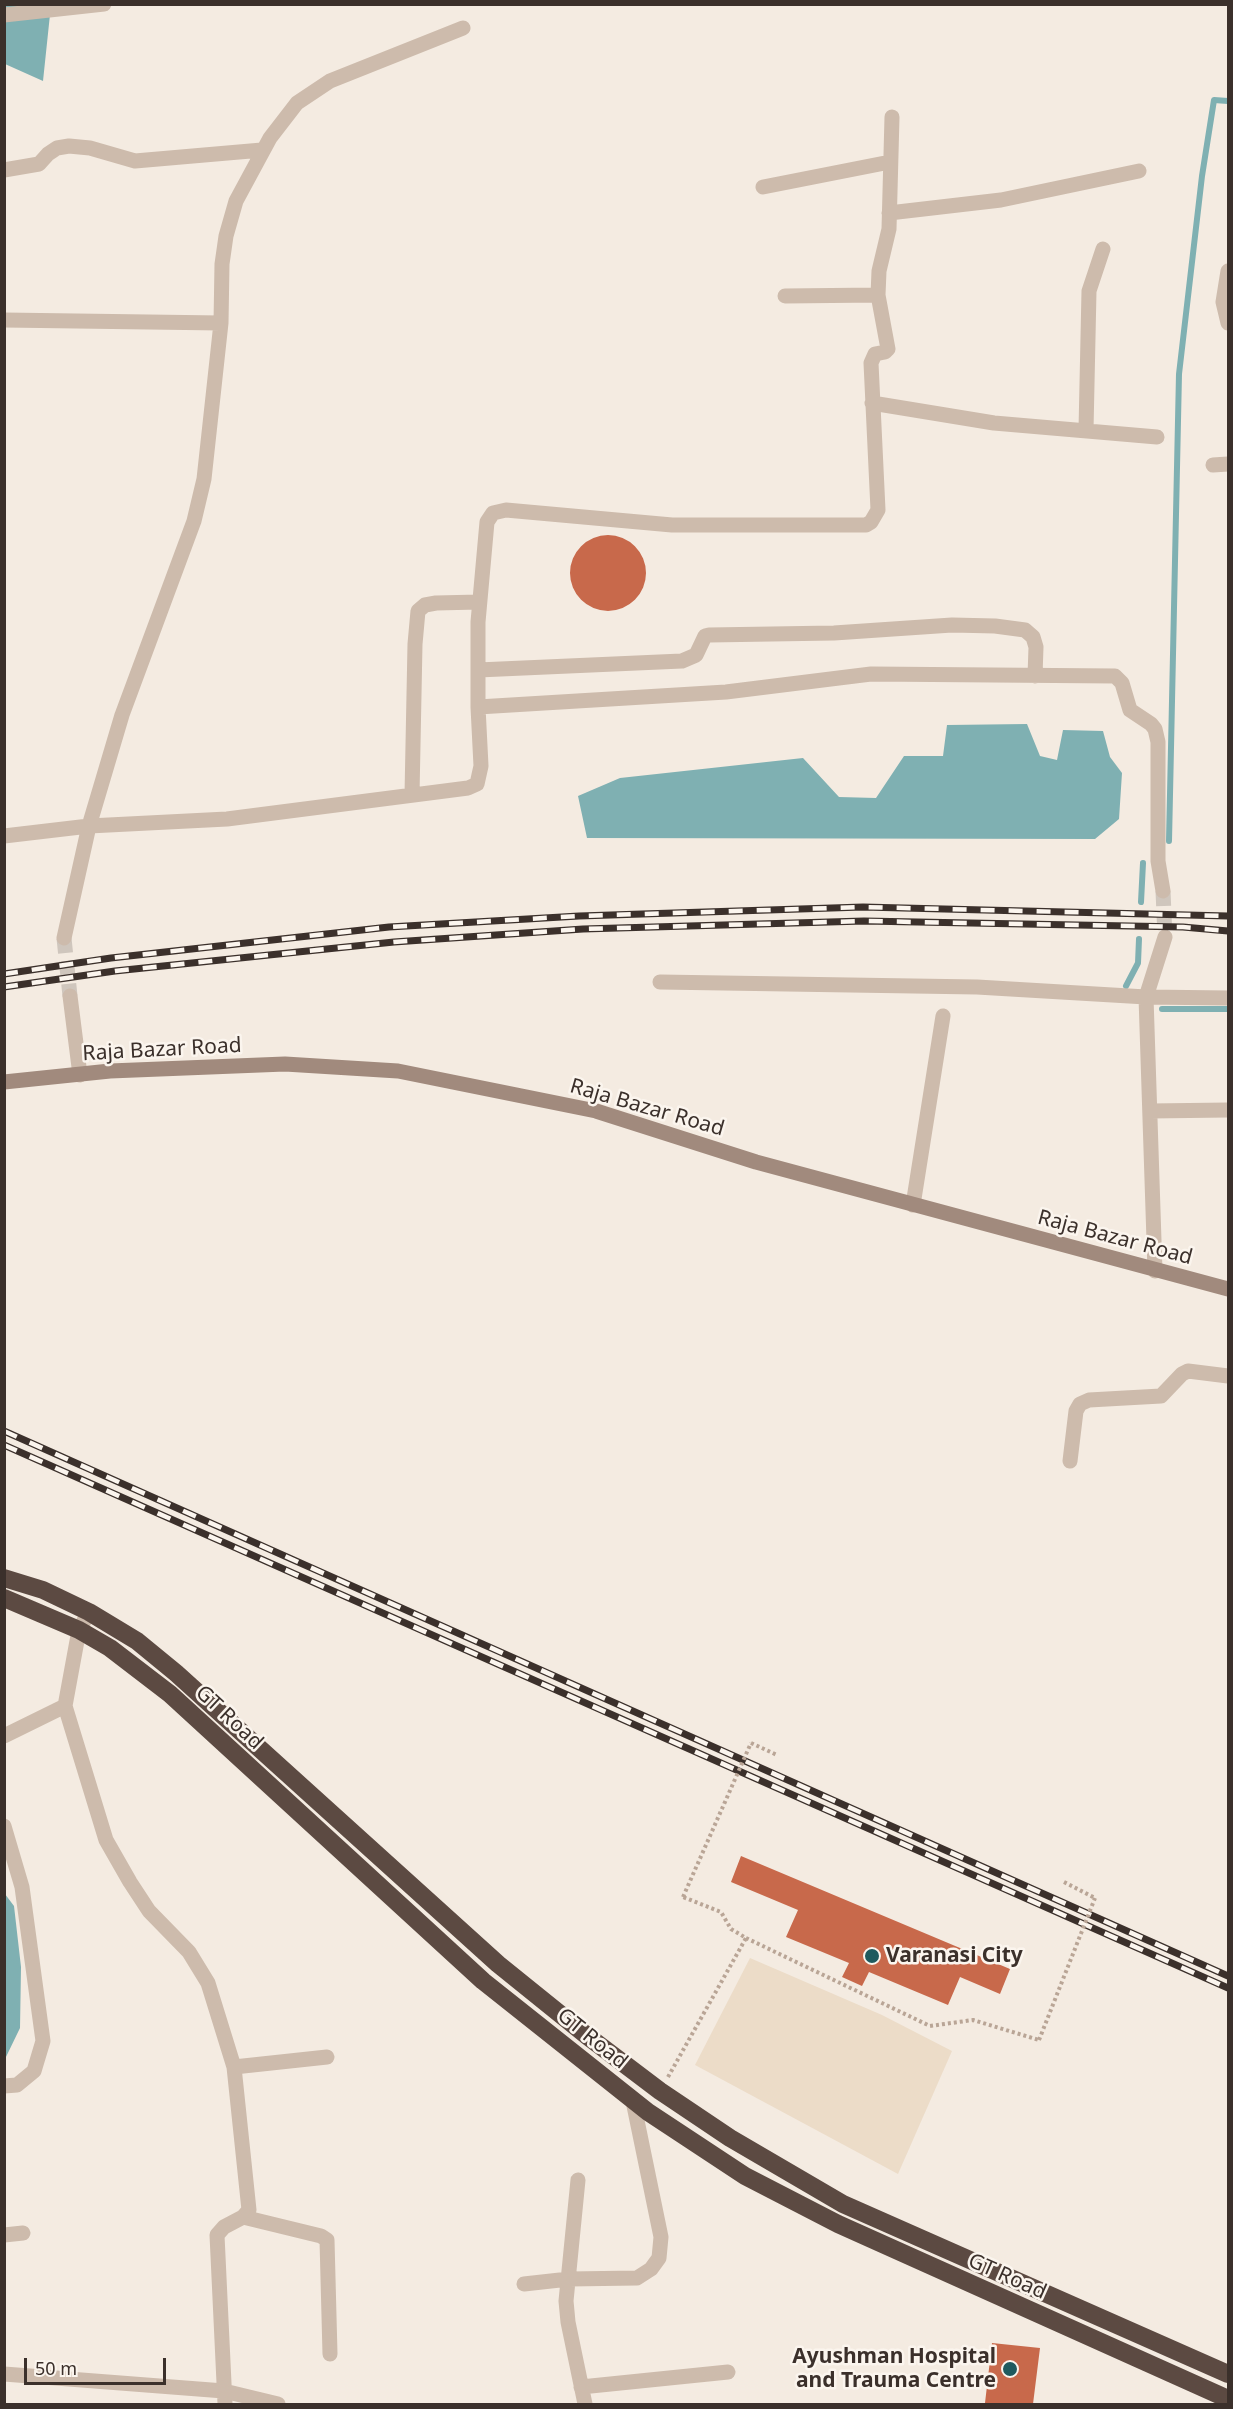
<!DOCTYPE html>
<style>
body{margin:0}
#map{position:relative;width:1233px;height:2409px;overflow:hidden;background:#f4ebe1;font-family:"Noto Sans",sans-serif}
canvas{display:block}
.frame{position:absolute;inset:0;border:6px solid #3b302b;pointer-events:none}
.scale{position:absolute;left:24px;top:2358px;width:142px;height:27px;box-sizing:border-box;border:3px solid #3b302b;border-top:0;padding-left:8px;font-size:18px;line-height:21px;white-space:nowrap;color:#3b302b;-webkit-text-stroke:4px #fbf5ee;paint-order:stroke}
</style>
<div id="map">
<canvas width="1233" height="2409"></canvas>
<div class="frame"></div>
<div class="scale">50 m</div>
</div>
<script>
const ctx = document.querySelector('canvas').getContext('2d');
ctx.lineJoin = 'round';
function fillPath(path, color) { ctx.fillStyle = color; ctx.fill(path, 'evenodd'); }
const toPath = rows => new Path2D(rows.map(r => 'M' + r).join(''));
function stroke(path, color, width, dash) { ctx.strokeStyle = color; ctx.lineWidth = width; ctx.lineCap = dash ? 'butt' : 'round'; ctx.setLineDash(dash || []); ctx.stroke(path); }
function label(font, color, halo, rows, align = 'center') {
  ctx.font = font + ' "Noto Sans",sans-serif'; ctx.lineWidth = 5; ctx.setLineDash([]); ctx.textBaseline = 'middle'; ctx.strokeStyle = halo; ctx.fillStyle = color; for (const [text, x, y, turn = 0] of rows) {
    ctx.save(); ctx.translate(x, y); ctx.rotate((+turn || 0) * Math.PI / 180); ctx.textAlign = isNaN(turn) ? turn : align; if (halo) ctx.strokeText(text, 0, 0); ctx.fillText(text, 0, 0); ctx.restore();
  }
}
fillPath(toPath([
 [750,1958,882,2015,952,2051,898,2174,695,2065]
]), '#ecdcc8');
fillPath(toPath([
 [5,5,51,5,43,81,5,64],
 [1027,724,1040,756,1057,760,1063,730,1103,731,1110,757,1122,773,1119,819,1095,839,587,838,578,796,620,778,803,758,839,797,876,798,904,756,943,756,947,725],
 [5,1894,14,1906,21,1967,20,2028,5,2059]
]), '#7fb0b2');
stroke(toPath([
 [1169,841,1179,374,1202,176,1214,100,1228,101],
 [1141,902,1143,863],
 [1126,986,1138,963,1139,939],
 [1162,1009,1228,1009]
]), '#7fb0b2', 6);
fillPath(toPath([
 '570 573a38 38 0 1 1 76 0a38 38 0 1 1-76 0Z',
 [741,1856,1010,1969,1000,1994,960,1977,948,2005,869,1972,862,1986,842,1977,849,1963,786,1937,798,1910,731,1882],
 [992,2343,1040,2348,1033,2404,985,2403]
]), '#c8694b');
stroke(toPath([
 [1163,891,1165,937],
 [64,938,70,996]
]), '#cfc6bd', 15, [15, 8]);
stroke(toPath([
 [751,1743,777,1755],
 [1064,1882,1095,1898],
 [746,1938,930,2026,973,2020,1039,2040],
 [668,2077,746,1938,731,1929,721,1912,683,1897]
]), '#b9a596', 4, [3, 3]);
stroke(toPath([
 [4,15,104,4],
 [4,170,39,164,48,154,57,148,69,146,90,148,135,161,262,150],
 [763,187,890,162],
 [889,213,1001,200,1139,171],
 [1228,271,1223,302,1228,323],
 [785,296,878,295],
 [4,320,221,323],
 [872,403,994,423,1157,437],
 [1086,430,1089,291,1103,249],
 [1213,465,1228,464],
 [478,670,682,661,696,655,705,636,709,635,834,633,952,625,995,626,1025,630,1033,637,1036,647,1035,676],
 [478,707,478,622,487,522,493,513,506,510,672,525,866,525,871,522,878,510,871,363,875,354,885,352,888,349,878,295,879,271,889,229,892,117],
 [412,795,415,644,418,611,425,605,436,603,479,602],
 [4,836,89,826,227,819,468,788,477,784,481,766,478,707,726,692,871,674,1115,676,1122,683,1130,710,1151,724,1155,729,1158,742,1158,861,1163,891],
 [64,938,89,826,122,715,194,521,204,479,221,323,222,264,226,236,236,201,270,138,297,103,330,81,463,28],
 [660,982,977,987,1146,997,1228,998],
 [70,996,80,1075],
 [1150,1111,1228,1110],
 [913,1205,943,1016],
 [1155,1271,1146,997,1165,937],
 [1070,1461,1076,1411,1080,1404,1089,1400,1161,1396,1182,1374,1188,1371,1228,1376],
 [89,1612,79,1630,65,1706,106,1840,130,1882,149,1911,189,1952,208,1983,234,2067,249,2210,243,2217,224,2227,217,2235,225,2404],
 [4,1736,65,1706],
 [4,1826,22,1887,43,2041,34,2071,17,2085,4,2086],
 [234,2067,327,2057],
 [578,2180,566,2301,568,2322,585,2404],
 [243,2217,321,2236,327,2240,330,2354],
 [4,2235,23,2233],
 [524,2284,569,2279,637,2278,651,2269,659,2258,661,2237,633,2101],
 [4,2374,224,2391,278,2404],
 [581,2387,728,2372]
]), '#cdbbac', 15);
stroke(toPath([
 [4,1082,110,1071,285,1064,398,1071,596,1111,756,1162,1228,1289]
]), '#a18a7d', 15);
stroke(toPath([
 [4,1578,43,1590,89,1612,137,1641,176,1673,498,1964,586,2035,660,2091,730,2138,843,2204,1228,2374],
 [4,1598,79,1630,110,1648,170,1694,483,1981,648,2112,745,2176,838,2224,1228,2399]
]), '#5c4a42', 18);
const rail = toPath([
 [4,974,111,958,389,927,579,916,863,907,1228,916],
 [4,987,115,971,394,942,583,929,864,921,1183,927,1228,931],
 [4,1431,1228,1976],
 [4,1445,1228,1988]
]);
stroke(rail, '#3b302b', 7);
stroke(rail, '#fbf5ee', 4.5, [14]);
stroke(toPath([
 [683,1897,751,1743],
 [1039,2040,1095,1898]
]), '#b9a596', 4, [3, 3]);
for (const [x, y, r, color] of [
 [872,1956,8,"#1f5a5e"],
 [1010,2369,8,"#1f5a5e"]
]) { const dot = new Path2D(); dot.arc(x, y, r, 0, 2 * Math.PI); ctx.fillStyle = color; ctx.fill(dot); stroke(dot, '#fbf5ee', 2); }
label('21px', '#3b302b', '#fbf5ee', [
 ["Raja Bazar Road",162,1050,-3],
 ["Raja Bazar Road",647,1108,16],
 ["Raja Bazar Road",1115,1238,15],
 ["GT Road",229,1718,43],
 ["GT Road",592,2039,39],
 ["GT Road",1007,2277,24]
]);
label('bold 21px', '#3b302b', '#fbf5ee', [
 ["Varanasi City",886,1956],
 ["Ayushman Hospital",996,2357,"right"],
 ["and Trauma Centre",996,2381,"right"]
], 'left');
</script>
